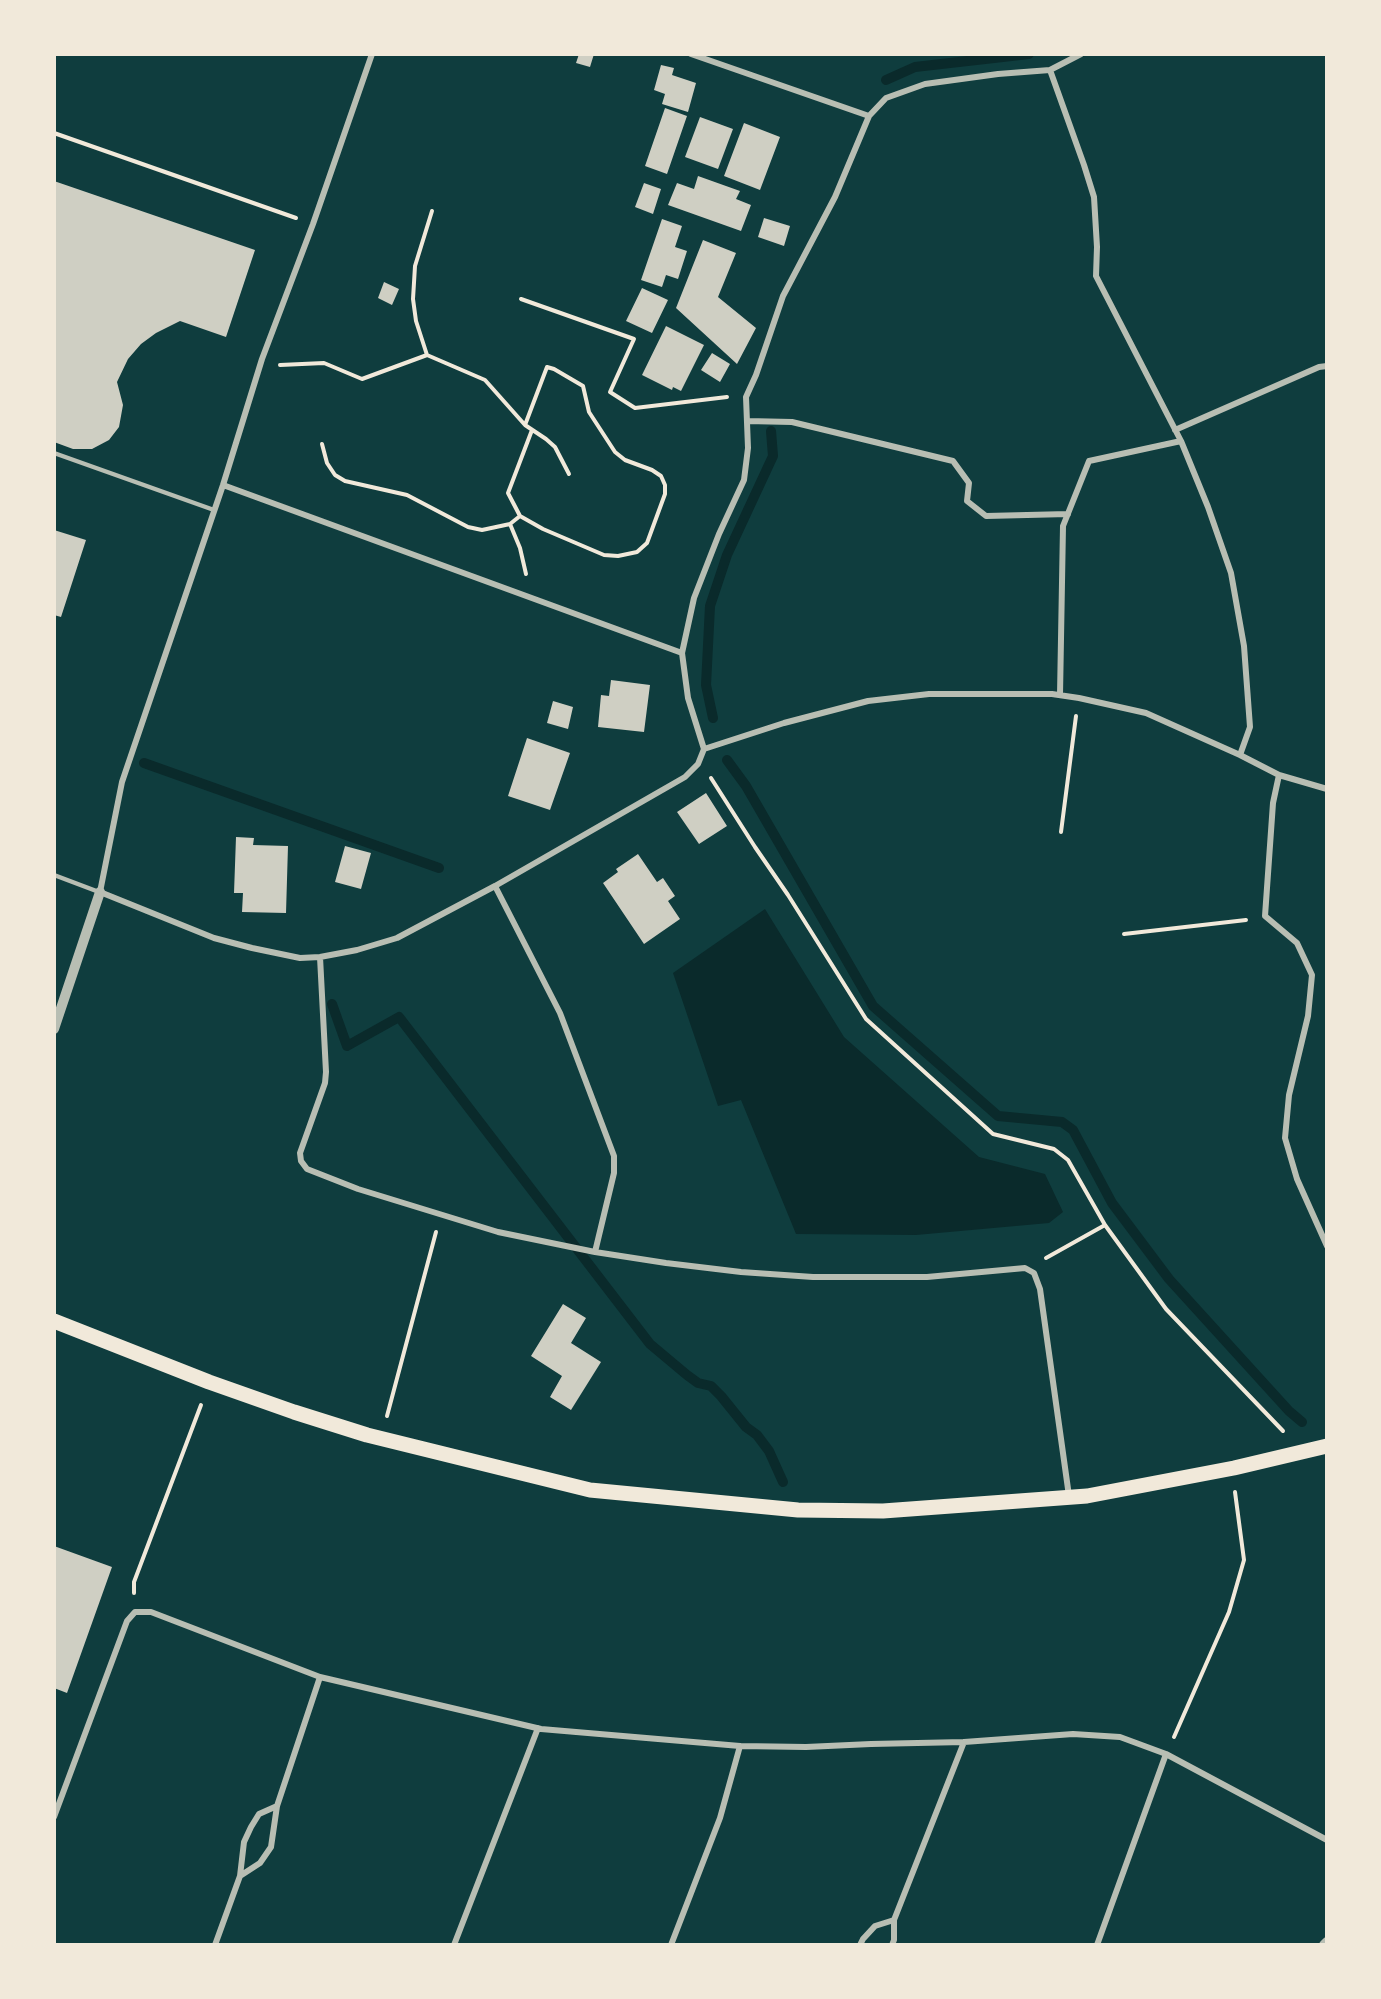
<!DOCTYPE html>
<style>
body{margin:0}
#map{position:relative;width:1381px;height:1999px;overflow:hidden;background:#0f3d3e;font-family:"PT Sans Narrow",sans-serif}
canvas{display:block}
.frame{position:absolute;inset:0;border:56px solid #f1e9da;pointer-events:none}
</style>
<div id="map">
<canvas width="1381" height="1999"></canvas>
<div class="frame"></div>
</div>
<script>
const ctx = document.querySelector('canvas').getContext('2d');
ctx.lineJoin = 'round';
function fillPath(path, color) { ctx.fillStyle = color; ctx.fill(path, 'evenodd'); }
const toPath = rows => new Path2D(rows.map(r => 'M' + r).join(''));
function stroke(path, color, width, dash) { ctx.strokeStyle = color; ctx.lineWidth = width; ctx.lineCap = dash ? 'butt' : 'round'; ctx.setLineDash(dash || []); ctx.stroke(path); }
fillPath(toPath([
 [765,909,844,1037,979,1157,1045,1174,1063,1212,1049,1223,916,1235,796,1234,741,1100,718,1106,673,973]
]), '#0a2a2b');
stroke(toPath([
 [886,80,915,67,1029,54],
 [713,718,706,685,710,606,727,555,773,456,771,431],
 [727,760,746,786,873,1006,998,1116,1062,1122,1073,1130,1112,1203,1169,1279,1289,1411,1302,1422],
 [144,763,439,868],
 [332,1004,347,1046,399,1017,650,1344,687,1375,698,1383,711,1386,721,1396,746,1427,757,1435,769,1451,783,1482]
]), '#0a2a2b', 10);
fillPath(toPath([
 [579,54,594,54,590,67,576,63],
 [661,65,674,68,672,75,696,83,688,112,662,104,665,94,654,90],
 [665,108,687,116,667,174,645,166],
 [700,117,733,129,718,169,685,157],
 [744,123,780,137,760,190,724,176],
 [698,176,740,191,736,199,751,205,741,231,668,205,677,183,694,189],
 [54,181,255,250,226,337,180,321,156,333,141,344,128,359,117,382,123,405,119,427,109,440,92,449,73,449,54,442],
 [644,183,661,189,653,214,635,207],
 [764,218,790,226,784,246,758,237],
 [662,219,682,226,675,247,687,251,678,279,666,275,662,287,641,280],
 [703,240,736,253,718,297,756,328,737,364,676,308],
 [384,282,399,289,392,305,378,298],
 [642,288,668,300,652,333,626,321],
 [666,326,704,345,681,391,673,387,672,390,642,375],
 [712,353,730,364,720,382,701,370],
 [54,530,86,540,61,617,54,615],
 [611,680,650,685,644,732,598,727,601,695,609,696],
 [553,701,573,707,568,729,547,723],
 [527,738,570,753,550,810,508,796],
 [706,793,727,826,699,844,677,812],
 [236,837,254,838,253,845,288,846,286,913,242,912,243,893,234,893],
 [345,846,371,853,361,889,335,882],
 [638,854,657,882,663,878,675,896,668,901,680,919,644,944,603,883,618,872,616,869],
 [563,1304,586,1318,571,1343,601,1362,571,1410,550,1397,562,1376,531,1356],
 [54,1546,112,1567,67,1693,54,1688]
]), '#cfcfc3');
stroke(toPath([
 [54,133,296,218],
 [521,299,634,339,610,392,635,408,727,397],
 [427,355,416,321,413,299,415,266,432,211],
 [280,365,324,363,362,379,427,355,485,380,525,425],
 [322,444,327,463,335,475,345,481,407,495,468,527,482,530,510,524,520,548,526,574],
 [520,516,508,493,532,430],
 [510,524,520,516,543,529,604,555,618,556,637,552,647,543,665,494,665,485,661,476,652,470,625,460,615,452,589,412,583,386,554,369,547,367,525,425,546,439,555,447,569,474],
 [711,778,755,847,788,895,866,1019,993,1134,1054,1149,1068,1160,1105,1225],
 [1061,832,1076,716],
 [1124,934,1246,920],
 [1046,1258,1105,1225,1166,1309,1283,1431],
 [387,1416,436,1232],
 [134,1593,134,1582,201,1405],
 [1174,1737,1229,1612,1244,1560,1235,1492]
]), '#f1e9da', 4);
stroke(toPath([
 [54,453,214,510],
 [54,875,99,892]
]), '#b8beb3', 4.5);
stroke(toPath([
 [372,54,313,224,262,359,223,485,122,782,100,892,214,938,252,948,300,958,320,957,357,950,397,938,495,886,685,777,698,764,704,749,688,698,682,653,694,598,719,534,744,480,748,448,746,397,756,375,783,296,835,197,869,116,886,98,925,84,998,74,1050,70,1081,54],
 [691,54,869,116],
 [1050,70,1084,165,1094,197,1097,247,1096,276,1181,441,1208,507,1231,573,1244,646,1250,727,1240,755],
 [747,421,792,422,953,461,969,483,967,501,986,516,1068,514],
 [1175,430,1319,367,1327,366],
 [223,485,682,653],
 [1060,695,1063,526,1089,461,1181,441],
 [704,749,784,723,868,701,929,694,1052,694,1079,698,1146,713,1240,755,1279,775,1327,789],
 [1279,775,1273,803,1265,916,1297,943,1312,975,1308,1016,1289,1095,1285,1138,1297,1179,1327,1246],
 [495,886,560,1013,614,1156,614,1173,595,1252],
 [320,957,326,1072,325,1083,300,1153,301,1161,307,1169,358,1189,498,1232,595,1252,666,1263,741,1272,813,1277,927,1277,1025,1268,1034,1273,1040,1289,1069,1496],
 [54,1817,127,1621,135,1612,151,1612,320,1677,541,1729,740,1746,806,1747,871,1744,964,1742,1073,1734,1120,1737,1166,1754,1327,1840],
 [240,1876,244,1842,251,1827,259,1814,277,1806],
 [215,1945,240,1876,260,1863,271,1847,277,1806,320,1677],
 [454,1945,538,1728],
 [671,1945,720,1818,740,1746],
 [860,1945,863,1939,875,1926,894,1920],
 [892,1945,894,1940,894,1920,964,1742],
 [1097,1945,1166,1754]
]), '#b8beb3', 6);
stroke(toPath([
 [54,1029,100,892],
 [1324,1945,1327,1942]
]), '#b8beb3', 10);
stroke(toPath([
 [54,1321,209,1382,294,1412,367,1435,590,1490,798,1510,883,1511,1087,1496,1234,1468,1327,1446]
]), '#f1e9da', 15);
</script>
